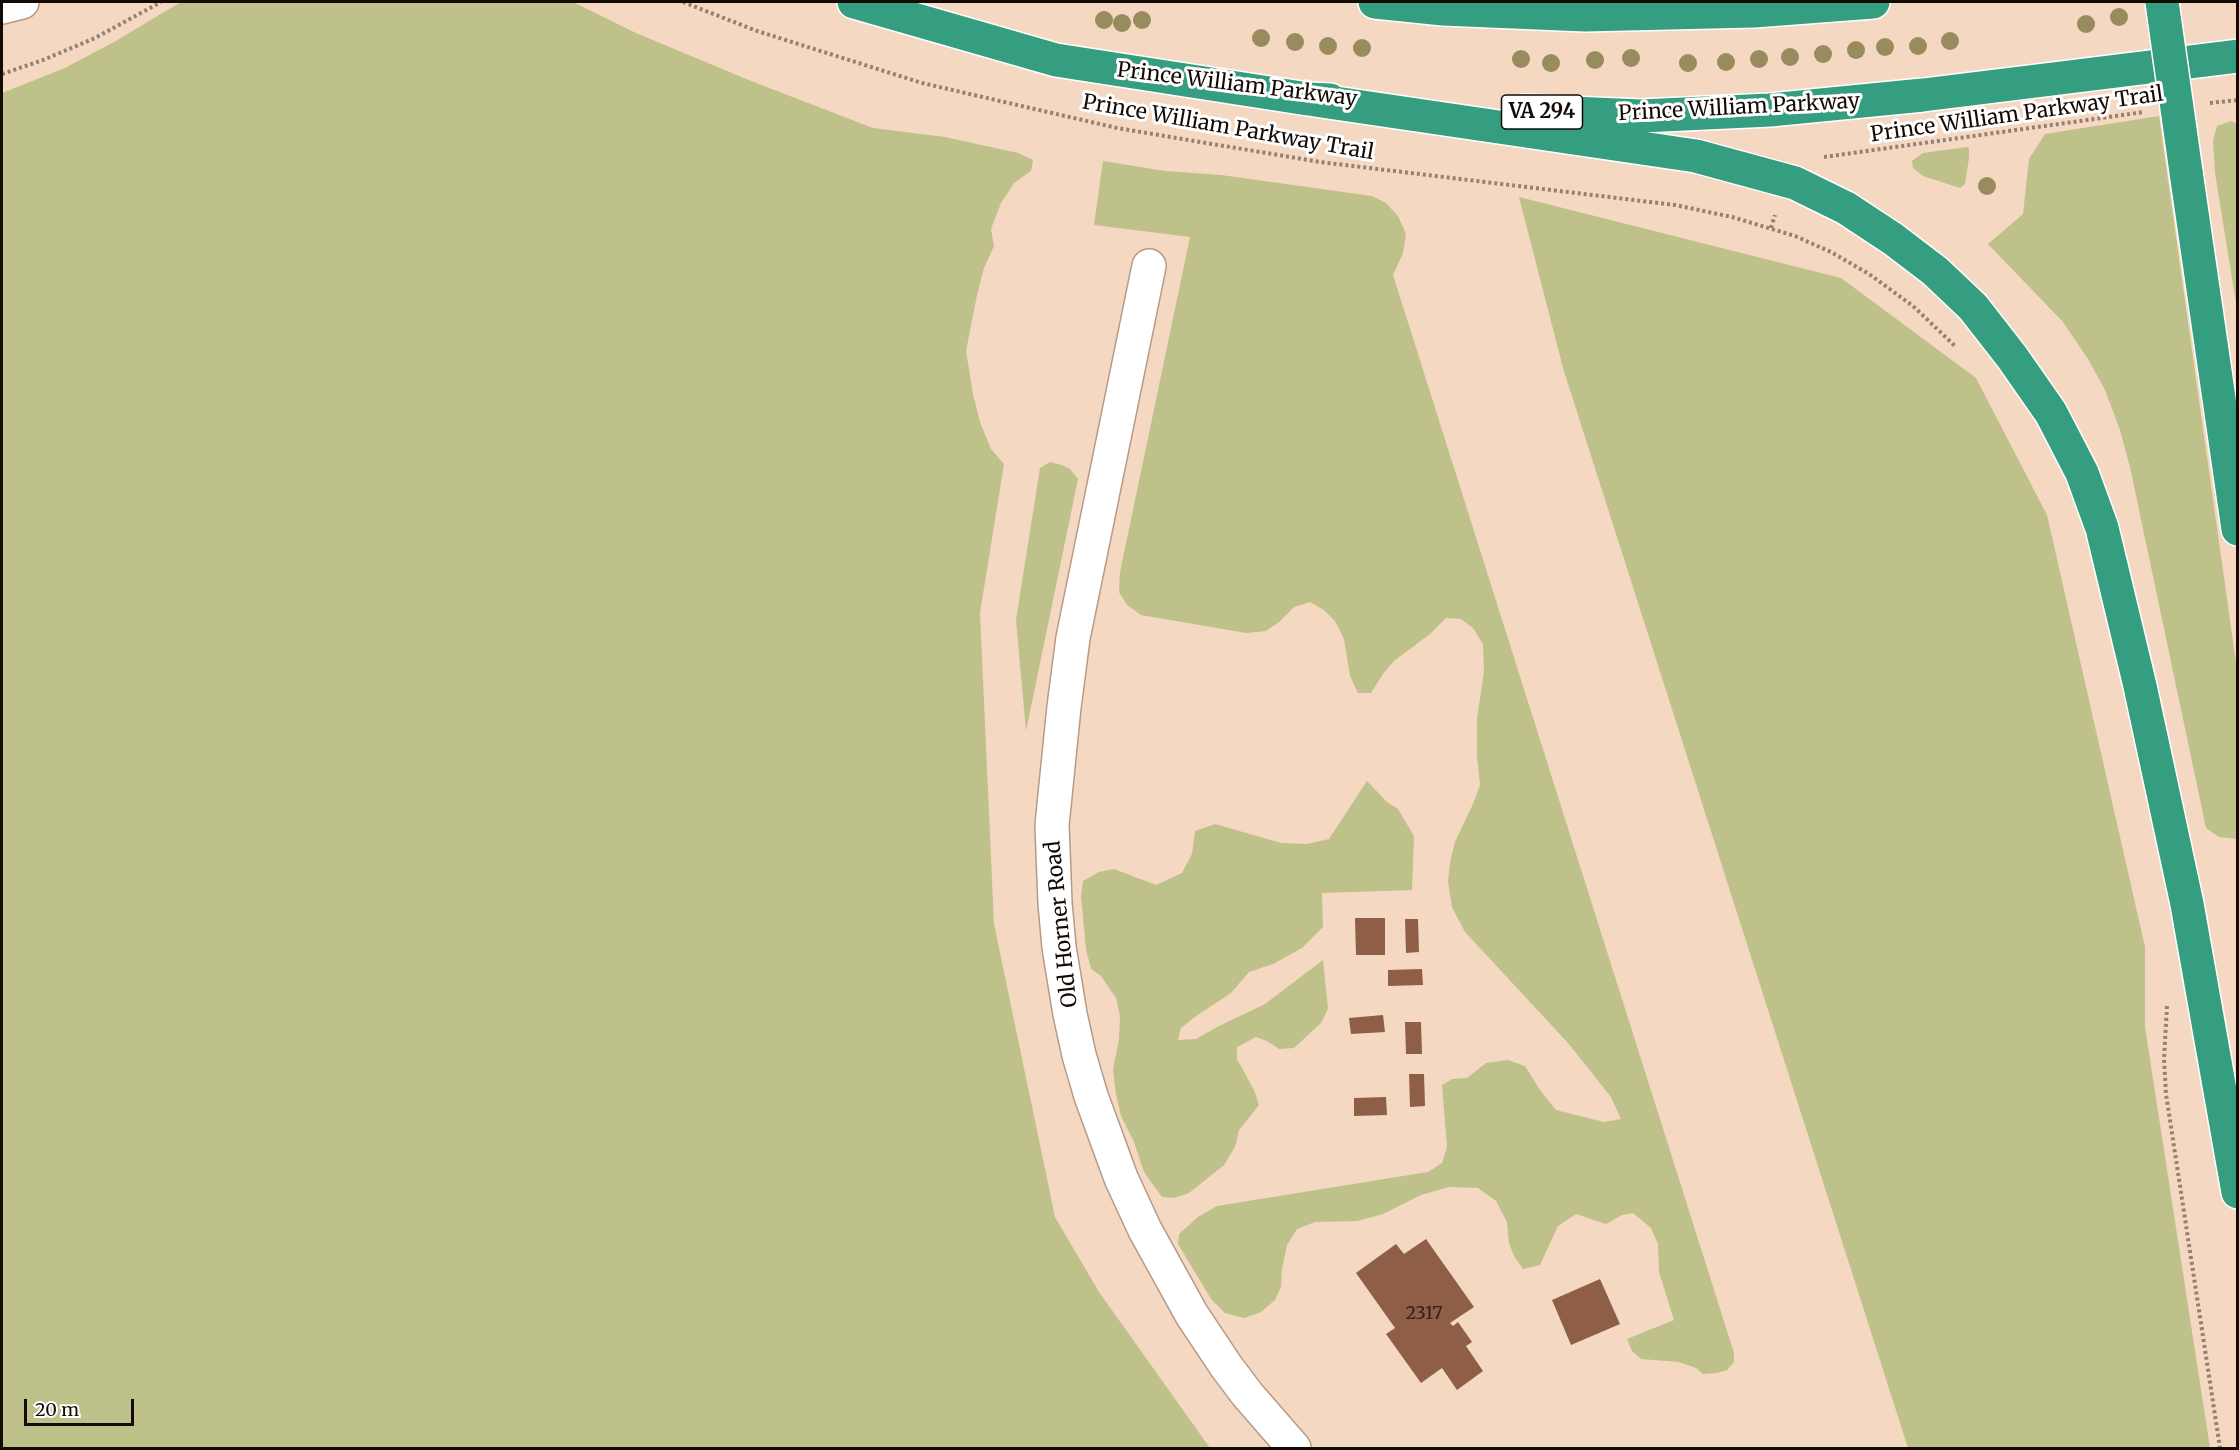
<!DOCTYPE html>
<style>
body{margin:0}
#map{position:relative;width:2239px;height:1450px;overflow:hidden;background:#f5d8c2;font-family:Merriweather,serif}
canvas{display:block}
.frame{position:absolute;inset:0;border:3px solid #150b05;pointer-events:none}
.scale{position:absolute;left:24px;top:1399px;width:110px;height:27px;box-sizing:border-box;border:3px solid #150b05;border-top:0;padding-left:8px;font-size:18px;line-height:21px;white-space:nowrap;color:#150b05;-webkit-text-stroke:4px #fff;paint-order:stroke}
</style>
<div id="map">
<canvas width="2239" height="1450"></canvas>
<div class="frame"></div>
<div class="scale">20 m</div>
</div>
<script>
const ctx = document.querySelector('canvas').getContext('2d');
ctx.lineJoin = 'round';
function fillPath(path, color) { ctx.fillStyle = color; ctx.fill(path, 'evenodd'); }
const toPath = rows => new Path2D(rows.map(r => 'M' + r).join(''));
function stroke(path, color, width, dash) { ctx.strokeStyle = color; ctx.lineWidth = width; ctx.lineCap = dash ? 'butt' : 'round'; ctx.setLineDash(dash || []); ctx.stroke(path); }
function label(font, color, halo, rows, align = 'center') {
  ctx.font = font + ' Merriweather,serif'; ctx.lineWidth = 6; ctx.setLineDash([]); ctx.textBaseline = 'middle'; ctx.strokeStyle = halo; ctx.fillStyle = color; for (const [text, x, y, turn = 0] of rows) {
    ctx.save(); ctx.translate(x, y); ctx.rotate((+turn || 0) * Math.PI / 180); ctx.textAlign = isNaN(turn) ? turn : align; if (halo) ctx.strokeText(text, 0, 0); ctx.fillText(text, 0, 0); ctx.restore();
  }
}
fillPath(toPath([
 [181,2,573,2,636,33,751,81,873,128,945,137,1018,153,1033,160,1031,171,1014,183,1001,203,991,229,994,246,984,268,977,295,966,351,973,394,980,422,991,449,1004,464,980,613,994,924,1055,1217,1099,1292,1210,1448,2,1448,2,93,65,68,114,42],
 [2159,116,2237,670,2237,839,2219,837,2206,828,2130,467,2120,430,2105,390,2088,359,2063,322,1988,244,2023,214,2029,159,2045,134],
 [2231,121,2238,124,2237,309,2215,173,2213,140,2217,126],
 [1967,147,1969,149,1969,158,1965,184,1960,188,1923,176,1913,168,1912,161,1923,153],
 [1103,161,1165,171,1221,175,1372,196,1386,203,1398,216,1406,234,1403,253,1393,275,1734,1353,1734,1362,1727,1370,1717,1373,1703,1374,1696,1368,1679,1362,1641,1359,1632,1351,1627,1339,1674,1320,1659,1272,1658,1244,1651,1228,1633,1213,1622,1215,1606,1224,1576,1214,1558,1226,1540,1265,1523,1269,1514,1256,1509,1243,1507,1222,1496,1201,1478,1188,1449,1187,1421,1195,1383,1214,1357,1221,1315,1222,1297,1229,1287,1245,1282,1269,1281,1287,1275,1300,1261,1312,1244,1318,1225,1313,1211,1299,1178,1244,1179,1234,1198,1217,1217,1206,1428,1172,1442,1163,1447,1147,1442,1085,1452,1079,1467,1078,1486,1063,1508,1060,1525,1066,1540,1090,1556,1110,1604,1122,1621,1119,1611,1097,1568,1043,1465,932,1452,907,1448,882,1450,862,1455,842,1473,804,1480,785,1477,756,1477,718,1484,672,1483,644,1473,628,1461,619,1446,618,1430,634,1394,661,1383,674,1371,693,1358,693,1350,676,1344,639,1335,621,1324,610,1310,602,1294,607,1279,622,1266,631,1246,633,1141,615,1127,605,1119,592,1120,572,1190,237,1094,225],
 [1519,197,1841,278,1976,378,2047,515,2145,947,2145,1027,2210,1448,1908,1448,1563,368],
 [1050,462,1062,465,1070,469,1078,479,1026,731,1016,620,1040,468],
 [1367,781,1387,802,1398,809,1414,836,1412,890,1322,893,1323,927,1302,948,1273,964,1249,972,1231,993,1196,1016,1181,1028,1178,1040,1196,1039,1217,1027,1265,1004,1323,960,1328,1009,1321,1023,1294,1048,1279,1049,1267,1041,1256,1037,1237,1047,1237,1059,1254,1090,1259,1105,1239,1130,1235,1147,1224,1165,1189,1193,1174,1198,1162,1197,1144,1172,1134,1142,1121,1116,1116,1095,1113,1069,1119,1040,1120,1016,1116,998,1101,976,1091,969,1086,949,1081,896,1083,881,1099,872,1114,869,1156,885,1182,873,1192,854,1195,831,1215,824,1281,843,1307,844,1329,839]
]), '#bec18a');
fillPath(toPath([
 [1355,918,1385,918,1385,955,1356,955],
 [1405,919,1418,919,1419,952,1406,953],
 [1422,969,1423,985,1388,986,1388,970],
 [1383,1015,1385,1032,1351,1034,1349,1018],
 [1405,1022,1421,1022,1422,1054,1406,1054],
 [1409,1074,1424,1074,1425,1106,1410,1107],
 [1386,1097,1387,1115,1354,1116,1354,1098],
 [1426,1239,1474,1307,1450,1323,1453,1326,1458,1322,1472,1342,1466,1346,1483,1371,1457,1390,1442,1368,1421,1383,1386,1334,1395,1328,1356,1273,1396,1244,1404,1254],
 [1600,1279,1620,1324,1571,1345,1552,1300]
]), '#8f5e46');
const minor = toPath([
 [2,7,22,2],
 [1149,266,1073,638,1064,707,1052,825,1055,903,1059,947,1070,1014,1079,1055,1091,1096,1121,1178,1145,1230,1192,1315,1226,1366,1247,1394,1294,1448]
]);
const highway = toPath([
 [854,2,1056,60,1308,99,1330,100],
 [1375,2,1443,9,1585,15,1754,11,1873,2],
 [1308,99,1696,156,1795,183,1846,208,1893,239,1935,271,1973,307,2012,357,2051,413,2082,473,2102,528,2140,686,2187,904,2238,1192],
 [1525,111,1641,116,1770,110,1923,95,2238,56],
 [2186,172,2238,529]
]);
stroke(minor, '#b59a86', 36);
stroke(highway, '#fff', 36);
stroke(toPath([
 [683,2,757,31,922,83,1117,128,1320,162,1675,205,1732,217,1795,236,1831,252,1869,274,1913,306,1956,347],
 [2,74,43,60,95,38,161,2],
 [2210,103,2238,100],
 [1824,157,2144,112],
 [1771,228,1775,215],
 [2167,1006,2164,1059,2166,1094,2220,1448]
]), '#958071', 4, [3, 3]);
stroke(minor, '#fff', 33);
stroke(highway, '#359d80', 33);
const highwayBridge = toPath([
 [2162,2,2186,172]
]);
stroke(highwayBridge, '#fff', 36, []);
stroke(highwayBridge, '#359d80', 33);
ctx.fillStyle = '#988b5d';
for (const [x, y] of [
 [2119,17],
 [1104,20],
 [1142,20],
 [1122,23],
 [2086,24],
 [1261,38],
 [1950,41],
 [1295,42],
 [1328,46],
 [1918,46],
 [1885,47],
 [1362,48],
 [1856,50],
 [1823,54],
 [1790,57],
 [1631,58],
 [1521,59],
 [1759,59],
 [1595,60],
 [1726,62],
 [1551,63],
 [1688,63],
 [1987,186]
]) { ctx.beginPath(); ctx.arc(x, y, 9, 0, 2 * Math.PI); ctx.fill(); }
label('18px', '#342015', null, [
 ["2317",1424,1314]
]);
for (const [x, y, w] of [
 [1542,112,81]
]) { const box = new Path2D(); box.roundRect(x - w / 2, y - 17, w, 34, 4.5); ctx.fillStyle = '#fff'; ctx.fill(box); stroke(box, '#150b05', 1.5); }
label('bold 20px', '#150b05', null, [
 ["VA 294",1542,112]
]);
label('21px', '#150b05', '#fff', [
 ["Prince William Parkway",1237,85,7],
 ["Prince William Parkway",1739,108,-3],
 ["Prince William Parkway Trail",2017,115,-8],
 ["Prince William Parkway Trail",1228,128,10],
 ["Old Horner Road",1062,924,-96]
]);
</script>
